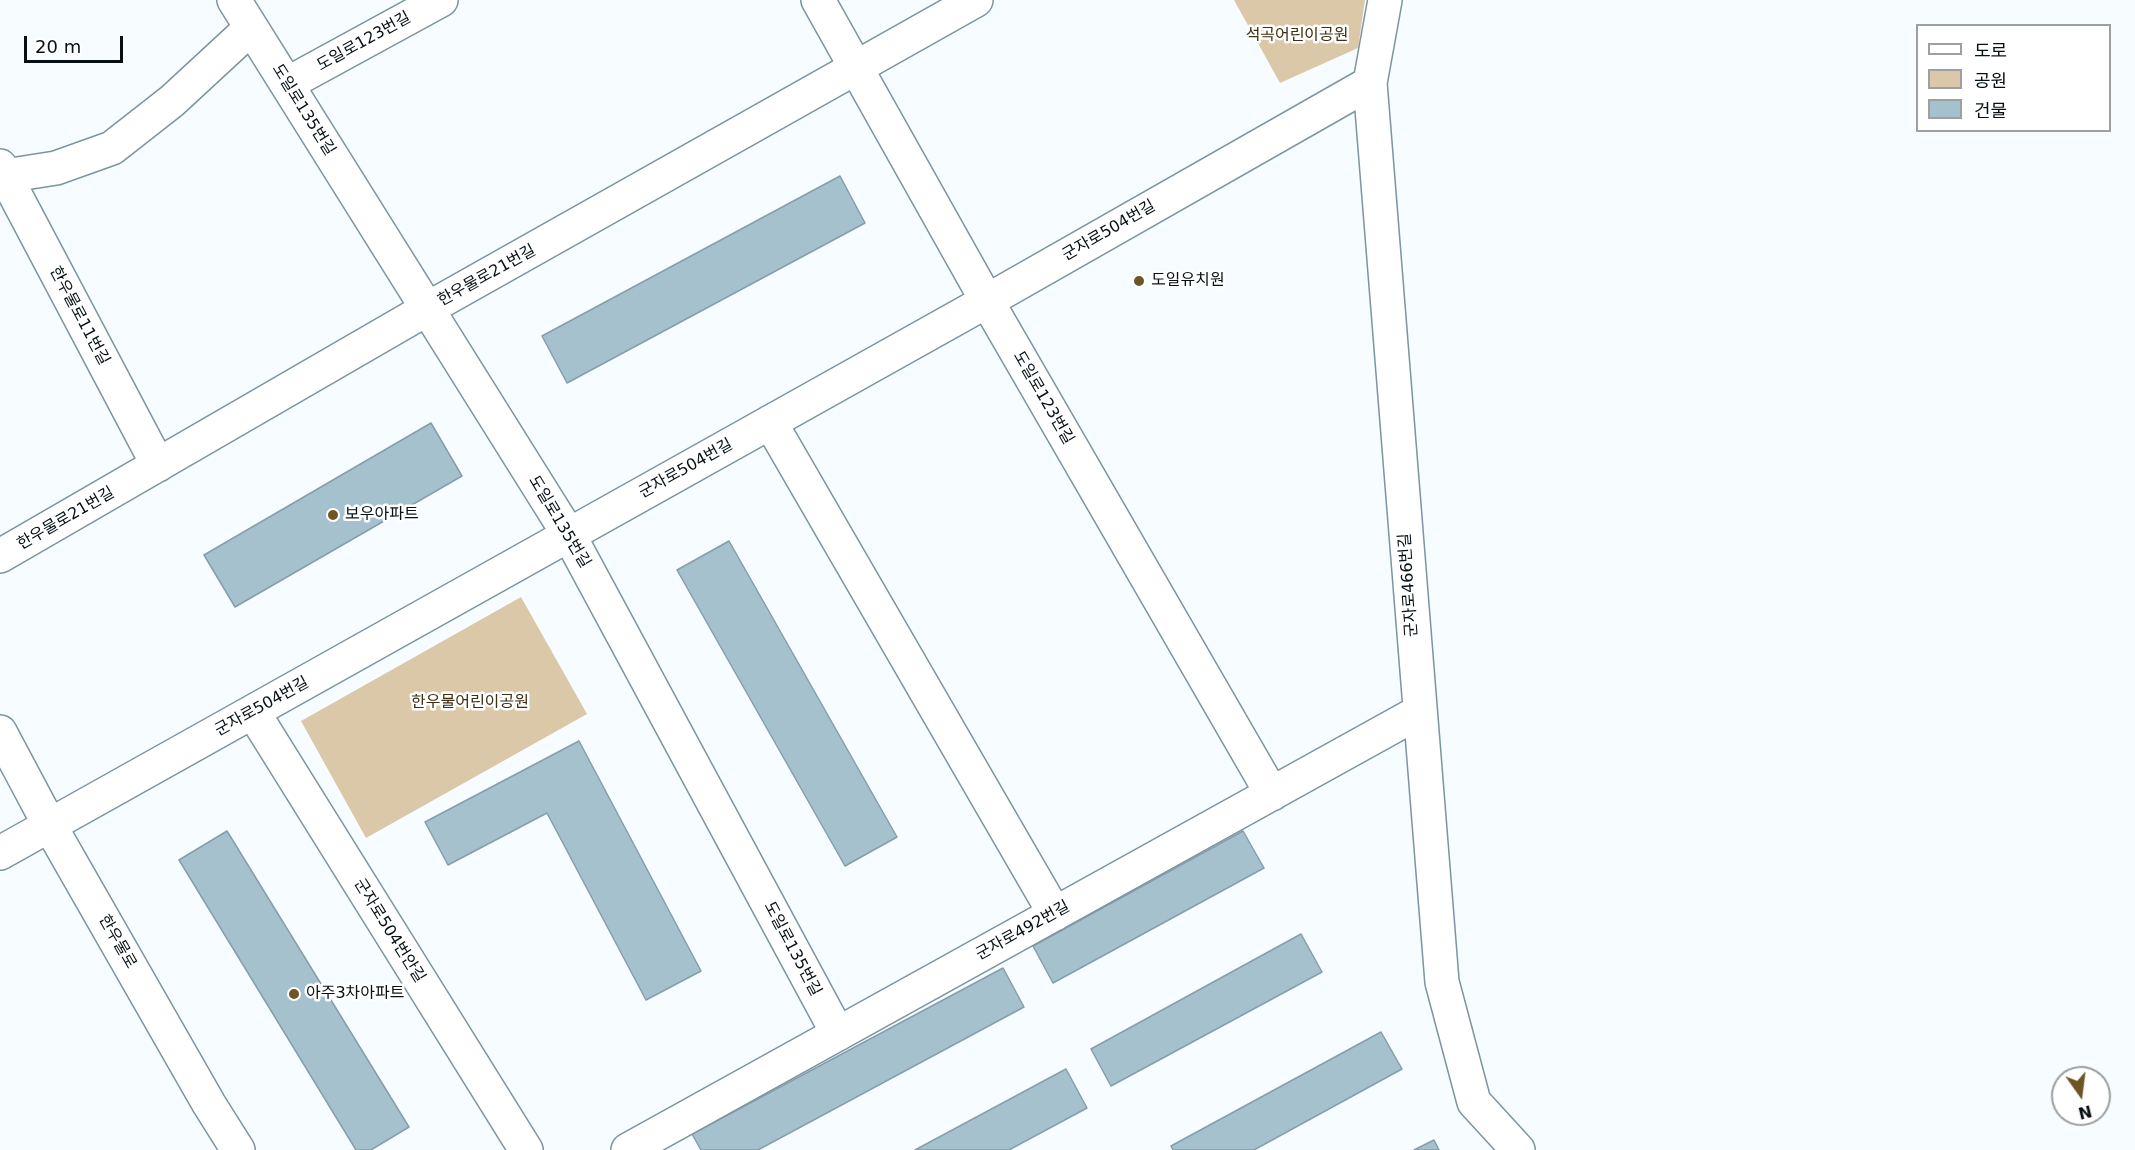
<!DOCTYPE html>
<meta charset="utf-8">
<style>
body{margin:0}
#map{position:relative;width:2135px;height:1150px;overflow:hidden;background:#f6fcff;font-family:"DejaVu Sans","Noto Sans KR",sans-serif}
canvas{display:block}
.legend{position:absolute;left:1916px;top:24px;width:195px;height:108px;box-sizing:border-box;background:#fff;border:2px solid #9ca0a1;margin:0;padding:8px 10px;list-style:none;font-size:18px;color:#071115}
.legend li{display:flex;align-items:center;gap:12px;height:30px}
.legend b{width:30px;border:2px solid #9ca0a1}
.north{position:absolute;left:2051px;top:1066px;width:60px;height:60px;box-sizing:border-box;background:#fff;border:2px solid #9ca0a1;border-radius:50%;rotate:166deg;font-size:16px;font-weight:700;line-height:24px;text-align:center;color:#071115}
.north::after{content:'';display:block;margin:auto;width:21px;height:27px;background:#6e5526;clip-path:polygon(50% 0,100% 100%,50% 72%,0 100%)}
.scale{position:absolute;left:24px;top:36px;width:99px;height:27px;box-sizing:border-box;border:3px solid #071115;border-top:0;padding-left:8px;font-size:18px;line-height:21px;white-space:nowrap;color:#071115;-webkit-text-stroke:4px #fff;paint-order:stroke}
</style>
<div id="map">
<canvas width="2135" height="1150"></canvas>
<ul class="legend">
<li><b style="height:8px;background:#fff"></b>도로</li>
<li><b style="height:16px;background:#dbc8a8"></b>공원</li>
<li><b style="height:16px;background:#a6c1ce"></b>건물</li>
</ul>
<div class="north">N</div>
<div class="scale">20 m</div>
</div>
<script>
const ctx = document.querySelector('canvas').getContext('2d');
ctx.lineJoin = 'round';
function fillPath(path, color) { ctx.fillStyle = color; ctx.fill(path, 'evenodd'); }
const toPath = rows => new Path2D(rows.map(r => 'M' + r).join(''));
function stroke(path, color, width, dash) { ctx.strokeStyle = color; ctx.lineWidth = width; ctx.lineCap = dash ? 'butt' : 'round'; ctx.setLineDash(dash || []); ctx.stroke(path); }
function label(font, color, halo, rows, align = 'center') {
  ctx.font = font + ' "DejaVu Sans","Noto Sans KR",sans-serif'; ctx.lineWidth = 5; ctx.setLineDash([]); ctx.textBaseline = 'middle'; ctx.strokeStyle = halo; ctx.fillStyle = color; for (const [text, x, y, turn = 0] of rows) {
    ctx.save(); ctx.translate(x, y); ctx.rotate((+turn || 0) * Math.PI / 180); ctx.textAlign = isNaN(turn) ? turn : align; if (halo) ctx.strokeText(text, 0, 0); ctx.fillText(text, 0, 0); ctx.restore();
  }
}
fillPath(toPath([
 [1234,0,1365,0,1358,48,1280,83],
 [521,597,587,714,366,838,301,721]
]), '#dbc8a8');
const building = toPath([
 [840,176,865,223,567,383,542,336,840,176],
 [431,423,462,476,235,607,204,555,431,423],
 [729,541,897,837,845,866,677,570,729,541],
 [579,741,701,971,646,1000,547,813,448,865,425,822,579,741],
 [227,831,409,1127,371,1150,356,1150,179,860,227,831],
 [1243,831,1264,868,1053,983,1033,946,1243,831],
 [1301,934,1322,972,1111,1086,1091,1049,1301,934],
 [1003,968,1024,1007,758,1150,701,1150,692,1134,1003,968],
 [1381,1032,1402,1069,1254,1150,1173,1150,1171,1146,1381,1032],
 [1066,1069,1087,1108,1009,1150,915,1150,1066,1069],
 [1434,1140,1439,1150,1414,1150,1434,1140]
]);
fillPath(building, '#a6c1ce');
stroke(building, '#859eab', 1.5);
const minor = toPath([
 [234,0,569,535,838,1034],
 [818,0,987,301,1272,794],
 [1385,0,1370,83,1442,982,1474,1102,1518,1150],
 [287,84,441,0],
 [0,166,158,465],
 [5,176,56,168,112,148,172,101,251,28],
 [770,422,1055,914],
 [0,556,427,309,976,0],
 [253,712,526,1150],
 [0,732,50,826,209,1104,238,1150],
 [0,853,987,301,1370,83],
 [628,1150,1419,712]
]);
stroke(minor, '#7b95a1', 36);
stroke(minor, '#fff', 33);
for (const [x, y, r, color] of [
 [1139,281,6,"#6e5526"],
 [333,515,6,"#6e5526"],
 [294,994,6,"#6e5526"]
]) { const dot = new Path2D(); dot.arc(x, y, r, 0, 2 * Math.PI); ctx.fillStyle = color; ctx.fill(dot); stroke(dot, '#fff', 2); }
label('16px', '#3f2e0f', '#fff', [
 ["석곡어린이공원",1297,36],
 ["한우물어린이공원",470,703]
]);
label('16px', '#071115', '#fff', [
 ["도일로123번길",364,42,-29],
 ["도일로135번길",303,110,58],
 ["군자로504번길",1109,231,-30],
 ["한우물로21번길",487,276,-29],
 ["한우물로11번길",79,316,62],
 ["도일로123번길",1043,398,60],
 ["군자로504번길",686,469,-29],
 ["한우물로21번길",66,519,-30],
 ["도일로135번길",559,522,59],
 ["군자로466번길",1409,585,-94],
 ["군자로504번길",262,707,-29],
 ["군자로504번안길",389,931,58],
 ["군자로492번길",1023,931,-29],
 ["한우물로",117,942,60],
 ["도일로135번길",792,949,62]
]);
label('16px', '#071115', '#fff', [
 ["도일유치원",1151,281],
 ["보우아파트",345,515],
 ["아주3차아파트",306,994]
], 'left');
</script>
